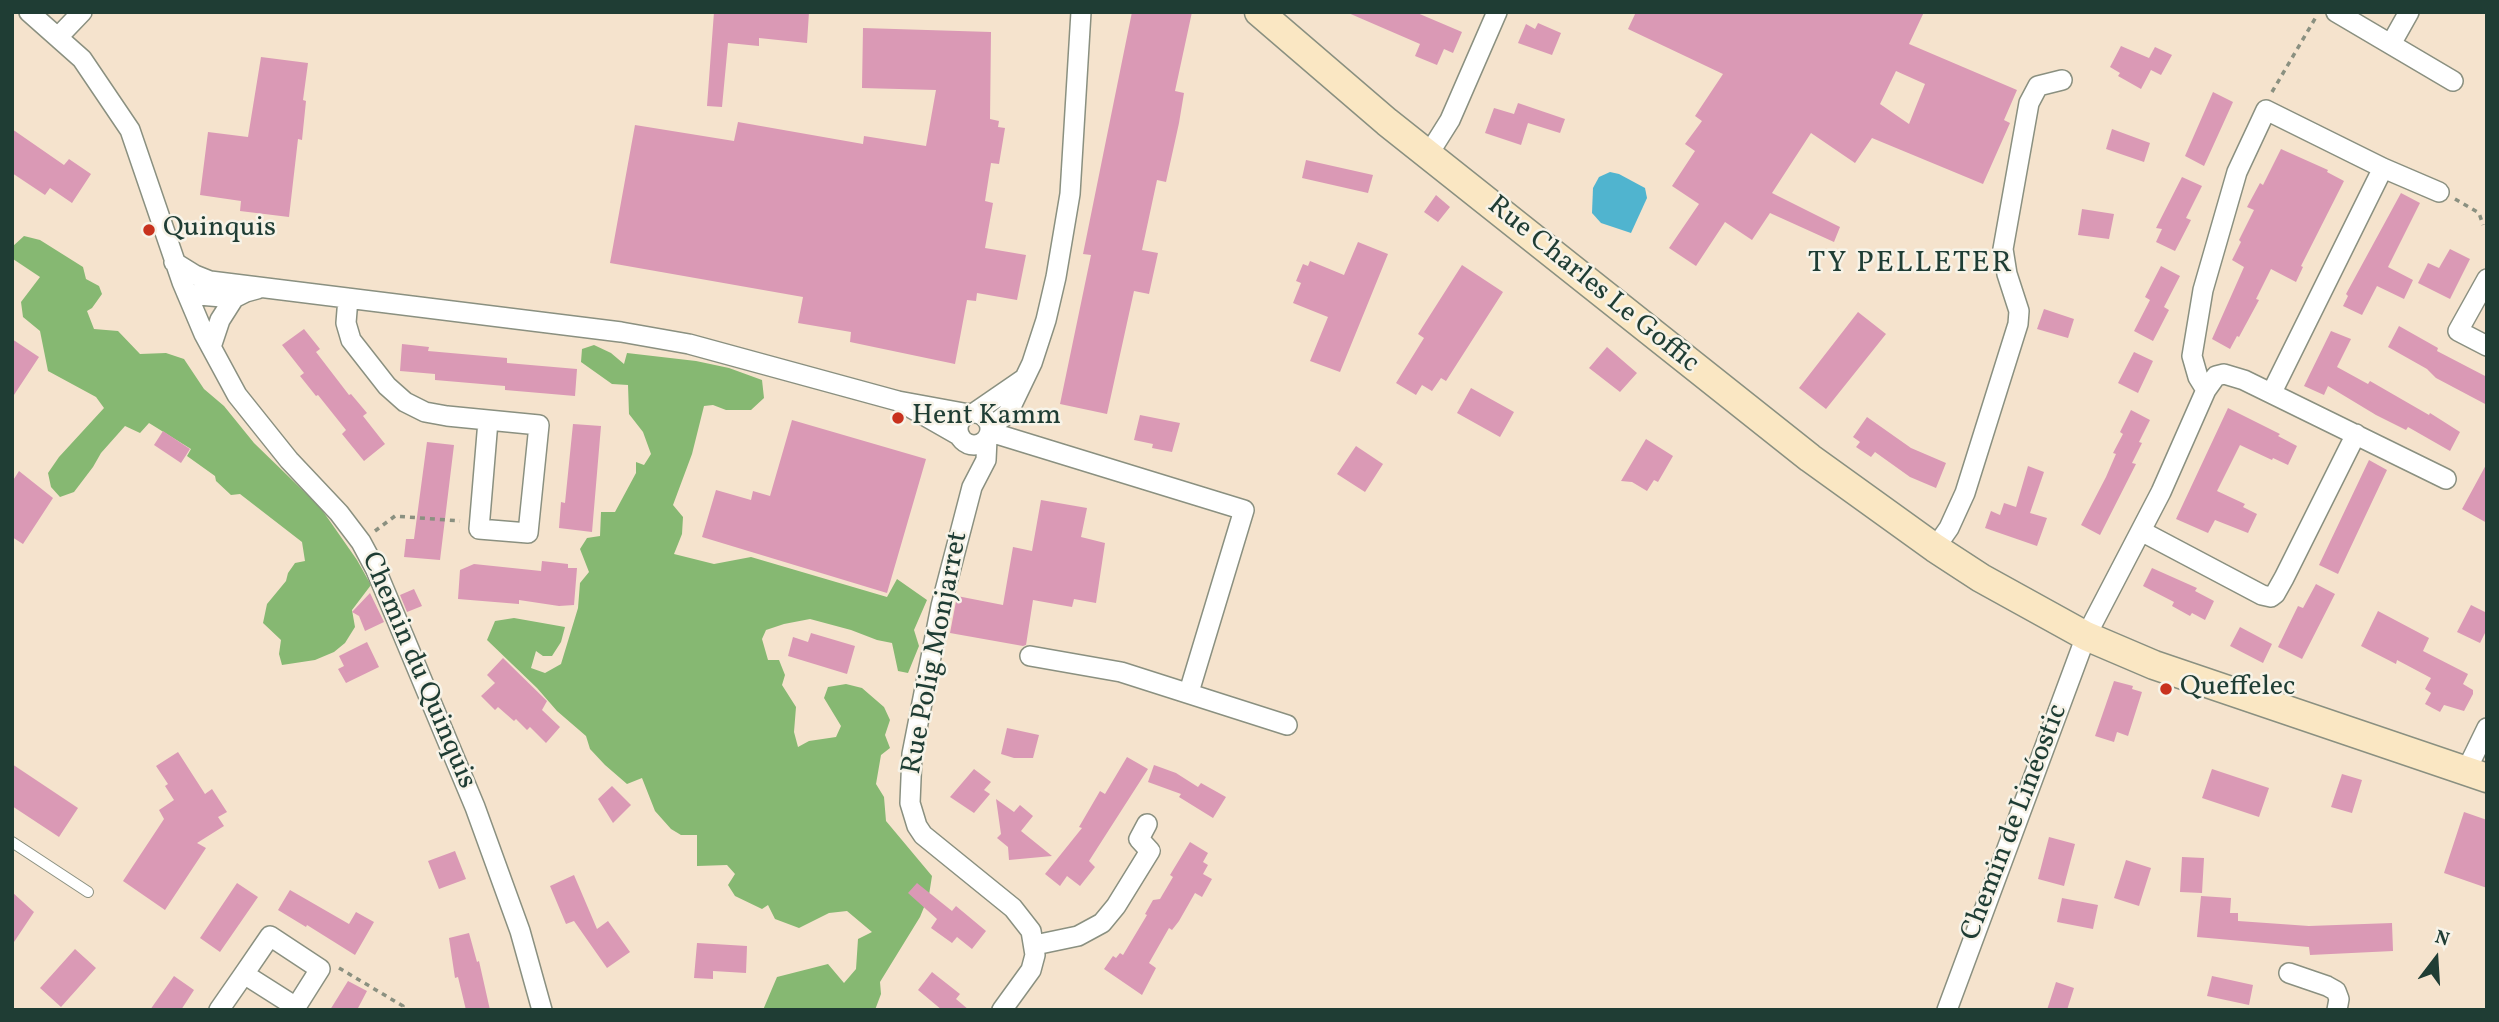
<!DOCTYPE html>
<meta charset="utf-8">
<style>
body{margin:0}
#map{position:relative;width:2499px;height:1022px;overflow:hidden;background:#f5e3cd;font-family:Vollkorn,serif}
canvas{display:block}
.frame{position:absolute;inset:0;border:14px solid #1f3d34;pointer-events:none}
.north{position:absolute;left:2401px;top:924px;width:70px;height:70px;-webkit-text-stroke:5px #f7f3e8;paint-order:stroke;rotate:17deg;font-size:19px;font-weight:700;line-height:28px;text-align:center;color:#1f3d34}
.north::after{content:'';display:block;margin:auto;width:24px;height:32px;background:#1f3d34;clip-path:polygon(50% 0,100% 100%,50% 72%,0 100%)}
</style>
<div id="map">
<canvas width="2499" height="1022"></canvas>
<div class="frame"></div>
<div class="north">N</div>
</div>
<script>
const ctx = document.querySelector('canvas').getContext('2d');
ctx.lineJoin = 'round';
function fillPath(path, color) { ctx.fillStyle = color; ctx.fill(path, 'evenodd'); }
const toPath = rows => new Path2D(rows.map(r => 'M' + r).join(''));
function stroke(path, color, width, dash) { ctx.strokeStyle = color; ctx.lineWidth = width; ctx.lineCap = dash ? 'butt' : 'round'; ctx.setLineDash(dash || []); ctx.stroke(path); }
function label(font, color, halo, rows, align = 'center') {
  ctx.font = font + ' Vollkorn,serif'; ctx.lineWidth = 5; ctx.setLineDash([]); ctx.textBaseline = 'middle'; ctx.strokeStyle = halo; ctx.fillStyle = color; for (const [text, x, y, turn = 0] of rows) {
    ctx.save(); ctx.translate(x, y); ctx.rotate((+turn || 0) * Math.PI / 180); ctx.textAlign = isNaN(turn) ? turn : align; if (halo) ctx.strokeText(text, 0, 0); ctx.fillText(text, 0, 0); ctx.restore();
  }
}
fillPath(toPath([
 [24,236,40,240,83,267,86,279,99,286,102,294,92,308,87,311,94,329,118,331,140,354,166,353,184,359,204,389,224,406,254,443,320,507,357,560,371,585,352,610,355,627,345,643,334,652,315,660,282,665,279,654,281,640,263,623,267,604,286,581,288,573,295,563,305,561,302,542,240,494,231,495,216,481,215,476,187,456,191,449,149,423,140,433,125,426,101,453,93,467,74,492,60,497,51,487,48,473,59,457,104,408,96,397,48,371,40,331,23,317,21,302,40,277,13,259,12,247],
 [594,345,611,353,624,364,627,353,696,361,729,368,762,380,764,398,751,410,726,410,713,405,704,406,692,454,673,505,683,517,682,534,674,554,714,564,751,557,887,597,897,579,927,600,914,630,919,646,908,673,898,671,892,643,877,640,851,630,810,619,784,624,766,630,762,639,768,660,779,660,785,675,782,685,796,707,794,732,798,747,809,741,836,737,841,726,824,698,828,687,846,684,862,688,884,707,890,720,885,735,890,748,881,755,876,784,884,797,886,821,932,876,929,895,920,917,880,982,881,994,875,1010,763,1010,777,977,828,964,844,983,856,969,858,939,872,932,847,911,829,913,799,928,775,919,768,905,762,909,735,896,728,885,735,874,727,865,697,866,697,835,681,835,671,829,655,811,642,778,627,784,605,765,590,749,586,736,557,711,537,688,487,640,495,621,514,618,565,627,561,642,552,656,543,656,536,651,531,668,545,673,561,664,578,608,580,583,589,572,580,549,587,538,600,536,601,512,615,512,636,473,636,462,644,465,651,454,643,432,629,414,628,385,612,384,581,362,582,349]
]), '#86b872');
fillPath(toPath([
 [1610,172,1619,174,1645,188,1647,198,1631,233,1601,223,1592,213,1593,188,1599,177]
]), '#50b4cf');
fillPath(toPath([
 [714,12,809,12,807,43,759,38,759,46,728,43,722,107,707,106],
 [1132,12,1192,12,1175,91,1184,93,1179,123,1166,182,1157,180,1142,250,1158,253,1149,294,1134,291,1107,414,1060,404,1091,255,1083,254],
 [1346,12,1415,12,1462,32,1453,53,1444,49,1437,65,1415,56,1420,44],
 [1636,12,1924,12,1909,44,2017,90,2004,120,2010,123,1983,184,1872,138,1855,163,1811,133,1772,193,1840,227,1834,242,1770,213,1752,240,1725,222,1696,266,1669,248,1699,204,1672,186,1695,151,1685,144,1702,121,1695,116,1723,74,1628,29],
 [1896,71,1925,84,1909,124,1880,104],
 [1538,23,1561,33,1552,55,1518,43,1526,24,1535,29],
 [863,28,991,32,990,119,999,121,998,127,1005,128,999,164,991,163,985,201,993,203,985,248,1026,255,1017,300,977,293,976,301,967,300,955,364,850,342,851,332,798,323,803,297,610,263,635,125,734,141,738,122,863,144,864,136,926,146,936,90,862,88],
 [2121,46,2149,58,2155,47,2172,55,2161,75,2151,70,2141,89,2118,76,2120,73,2110,67],
 [261,57,308,63,303,100,306,101,302,140,298,139,289,217,240,211,241,201,200,195,208,132,248,137],
 [2213,92,2233,102,2204,166,2185,156],
 [1518,103,1565,119,1560,133,1528,123,1521,145,1485,133,1494,108,1514,114],
 [12,129,64,165,69,159,91,174,72,203,50,188,45,195,12,173],
 [2112,129,2150,143,2144,162,2106,149],
 [2281,149,2328,170,2327,172,2344,181,2301,266,2303,267,2296,282,2271,269,2256,299,2259,300,2239,337,2237,336,2230,349,2212,339,2244,267,2232,260,2241,242,2239,240,2254,210,2247,207,2260,183,2263,185],
 [1306,160,1373,175,1368,193,1302,178],
 [2182,177,2202,186,2186,218,2191,220,2175,251,2156,242,2162,229,2156,228],
 [2401,193,2420,203,2388,267,2413,280,2404,299,2377,286,2362,315,2343,306,2348,296,2346,294],
 [1436,195,1450,207,1438,222,1424,212],
 [2082,209,2114,214,2109,239,2078,235],
 [1358,242,1388,254,1340,372,1310,361,1328,317,1293,303,1301,283,1296,281,1303,264,1308,266,1310,261,1344,275],
 [2450,249,2470,259,2450,299,2418,283,2428,263,2439,268],
 [1462,265,1503,292,1446,381,1441,378,1432,391,1422,385,1416,395,1396,383,1424,338,1418,334],
 [2161,266,2180,276,2164,307,2169,310,2153,341,2134,331,2150,300,2145,297],
 [2044,309,2074,319,2068,338,2037,329],
 [1858,312,1886,334,1826,409,1799,388],
 [2399,326,2438,348,2437,351,2487,377,2487,405,2436,378,2427,369,2388,347],
 [304,329,320,349,316,352,349,395,351,394,367,413,363,416,385,444,364,461,342,434,346,430,318,395,316,396,300,376,304,373,282,345],
 [2331,331,2351,339,2337,367,2368,384,2370,381,2429,415,2430,413,2460,432,2450,451,2408,427,2406,430,2376,415,2328,386,2324,395,2304,386],
 [12,339,39,357,12,398],
 [402,344,429,347,428,351,507,358,507,363,577,369,575,396,505,390,505,386,435,380,435,374,400,371],
 [1607,347,1637,373,1620,392,1589,368],
 [2134,352,2153,361,2138,393,2118,383],
 [1471,388,1514,412,1500,437,1457,413],
 [2228,408,2280,434,2278,436,2297,446,2288,465,2273,458,2272,460,2240,445,2217,491,2245,504,2243,507,2257,514,2248,533,2215,520,2208,533,2176,519],
 [2131,410,2150,420,2139,442,2142,443,2132,463,2136,464,2100,535,2081,525,2106,477,2116,454,2113,453,2123,434,2120,432],
 [1140,415,1180,423,1172,452,1152,448,1153,444,1134,440],
 [1867,417,1911,448,1946,463,1936,488,1910,477,1875,452,1871,457,1856,447,1860,442,1853,437],
 [792,420,926,459,887,593,702,537,716,490,751,500,753,491,770,496],
 [573,424,601,426,592,532,559,528,561,502,565,503],
 [163,431,190,449,181,463,154,445],
 [1646,439,1673,456,1658,482,1654,480,1647,491,1632,482,1621,481],
 [427,442,454,445,440,560,404,557,406,539,414,539],
 [1356,446,1383,464,1365,492,1337,474],
 [2369,460,2387,470,2338,574,2319,565],
 [2487,463,2487,523,2462,509],
 [2028,466,2044,472,2030,513,2047,518,2037,546,1985,528,1991,511,2000,515,2004,503,2016,507],
 [19,471,53,498,23,544,12,537,12,482],
 [1041,500,1087,508,1081,537,1105,543,1096,603,1074,599,1072,607,1033,600,1026,645,1023,646,950,633,957,596,1003,605,1013,547,1032,551],
 [542,561,568,564,568,568,577,568,574,605,559,606,519,600,519,604,458,599,460,570,474,564,541,571],
 [2152,568,2197,588,2195,591,2214,601,2205,620,2192,613,2190,616,2172,606,2174,602,2143,586],
 [2316,584,2335,594,2302,659,2278,647,2298,606,2303,608],
 [414,589,422,606,407,612,400,595],
 [370,593,384,622,365,631,359,616,352,612],
 [2471,605,2487,613,2487,629,2480,643,2457,632],
 [2378,611,2429,638,2423,651,2468,674,2463,684,2473,690,2473,694,2464,711,2444,705,2440,712,2425,704,2431,693,2425,689,2431,678,2397,660,2396,664,2361,646],
 [2240,627,2272,644,2263,663,2230,646],
 [811,633,855,646,847,674,788,656,793,637,808,642],
 [367,642,379,667,346,683,338,669,344,666,339,656],
 [503,658,547,701,542,710,560,727,546,743,530,727,527,730,516,719,514,721,498,707,495,710,481,696,495,683,487,675],
 [2114,681,2133,686,2132,689,2142,692,2128,736,2117,732,2114,742,2095,736],
 [1007,728,1039,735,1033,758,1014,758,1001,754],
 [178,752,205,794,212,789,227,812,218,817,224,826,197,843,206,848,165,910,123,881,164,819,159,810,174,800,165,786,168,784,156,766],
 [1127,757,1148,769,1089,861,1095,867,1080,886,1067,876,1060,886,1045,874,1082,828,1079,827,1100,791,1105,794],
 [12,764,78,808,59,837,12,806],
 [1154,765,1176,773,1198,787,1201,783,1226,797,1213,818,1179,797,1181,794,1148,782],
 [974,769,991,782,984,790,990,794,974,813,950,797],
 [2212,769,2269,788,2259,817,2202,798],
 [2342,774,2362,780,2352,813,2331,807],
 [612,786,631,805,613,823,598,799],
 [996,799,1014,812,1020,805,1033,816,1021,831,1052,856,1009,860,1008,847,997,838,1001,834],
 [2464,812,2487,820,2487,888,2444,873],
 [2049,837,2075,844,2064,886,2038,879],
 [1190,842,1208,853,1203,862,1208,865,1203,874,1212,879,1202,897,1195,893,1179,921,1172,930,1169,928,1149,963,1156,968,1142,995,1104,969,1113,956,1116,958,1120,953,1123,955,1147,915,1145,914,1153,900,1160,899,1173,877,1170,875],
 [455,851,466,879,439,889,428,861],
 [2182,857,2204,858,2202,893,2180,892],
 [2126,860,2151,868,2139,906,2114,898],
 [574,875,597,929,608,921,630,952,607,968,574,921,566,924,550,886],
 [237,883,258,897,220,952,200,938],
 [917,883,952,911,956,906,986,931,972,949,957,937,952,943,931,928,937,919,908,893],
 [290,890,349,924,356,912,374,922,355,955,307,925,306,927,278,910],
 [12,892,34,912,12,945],
 [2201,896,2231,898,2230,913,2238,913,2238,921,2309,926,2392,923,2393,951,2310,955,2309,947,2197,937],
 [2062,898,2098,905,2093,929,2057,922],
 [469,933,477,962,479,961,490,1010,466,1010,458,977,455,978,449,938],
 [697,943,747,946,746,973,713,971,713,979,694,978],
 [75,949,96,968,61,1007,40,988],
 [932,972,960,994,956,999,969,1010,942,1010,918,990],
 [174,976,194,990,181,1010,150,1010],
 [2212,976,2253,985,2249,1005,2207,996],
 [348,981,367,991,357,1010,330,1010],
 [2056,982,2074,988,2067,1010,2047,1010]
]), '#da99b5');
const lane = toPath([
 [12,842,88,892]
]);
const street = toPath([
 [29,12,82,59,130,130,182,282,204,334,237,395,289,460,339,513,361,542,376,570,475,807,520,931,542,1010],
 [2336,12,2453,81],
 [59,36,82,12],
 [2391,44,2409,12],
 [1428,155,1450,120,1497,12],
 [174,262,195,275,210,281,621,332,689,344,898,401,969,414],
 [2487,279,2458,331,2487,346],
 [187,294,234,298],
 [348,298,346,323,351,340,387,386,405,402,425,412,447,416,539,425,528,533,479,529,488,421],
 [211,347,220,320,234,298,246,292,257,289],
 [2206,390,2216,376,2224,374,2244,380,2446,479],
 [2272,392,2383,168],
 [911,408,960,436],
 [974,413,1022,380],
 '958 429a16 16 0 1 1 32 0a16 16 0 1 1-32 0Z',
 [990,428,1008,413,1032,363,1046,320,1056,277,1070,194,1081,12],
 [990,432,1244,510,1189,692],
 [987,439,986,460,972,487,941,606,912,754,910,803,917,826,923,835,1013,908,1031,931,1035,955,1031,970,1002,1010],
 [2141,531,2262,595,2271,597,2275,594,2284,578,2356,434],
 [1935,548,1949,528,1965,493,2018,324,2019,311,2007,274,2003,249,2029,103,2038,86,2062,80],
 [1030,656,1121,672,1287,725],
 [2466,771,2487,728],
 [1035,945,1078,936,1102,923,1116,906,1150,851,1139,839,1147,824],
 [2289,973,2327,986,2336,991,2339,999,2337,1010],
 [219,1010,244,974,270,936,320,969,296,1007,244,974],
 [1947,1010,2086,636,2161,492,2206,390,2198,377,2192,356,2203,290,2237,172,2266,110,2383,168,2439,192]
]);
const secondary = toPath([
 [1259,12,1387,122,1810,458,1935,548,1981,578,2086,636,2154,665,2487,778]
]);
stroke(lane, '#8a9080', 12);
stroke(street, '#8a9080', 22);
stroke(secondary, '#8a9080', 31);
stroke(toPath([
 [2272,92,2316,17],
 [2455,199,2479,213,2483,225],
 [375,531,395,516,460,521],
 [339,968,403,1006,401,1010]
]), '#8a9080', 3.5, [5, 5]);
stroke(lane, '#fff', 10);
stroke(street, '#fff', 19);
stroke(secondary, '#fae7c3', 28);
for (const [x, y, r, color] of [
 [149,230,7,"#c8321e"],
 [898,418,7,"#c8321e"],
 [2166,689,7,"#c8321e"]
]) { const dot = new Path2D(); dot.arc(x, y, r, 0, 2 * Math.PI); ctx.fillStyle = color; ctx.fill(dot); stroke(dot, '#f7f3e8', 2.5); }
label('28px', '#1f3d34', '#f7f3e8', [
 ["Quinquis",163,230],
 ["Hent Kamm",912,418],
 ["Queffelec",2180,689]
], 'left');
label('28px', '#1f3d34', '#f7f3e8', [
 ["Rue Charles Le Goffic",1592,286,39],
 ["Rue Polig Monjarret",937,653,-79],
 ["Chemin du Quinquis",417,671,67],
 ["Chemin de Linéostic",2016,823,-69]
]);
ctx.letterSpacing = '2px';
label('30px', '#1f3d34', '#f7f3e8', [
 ["TY PELLETER",1911,265]
]);
ctx.letterSpacing = '0px';
</script>
